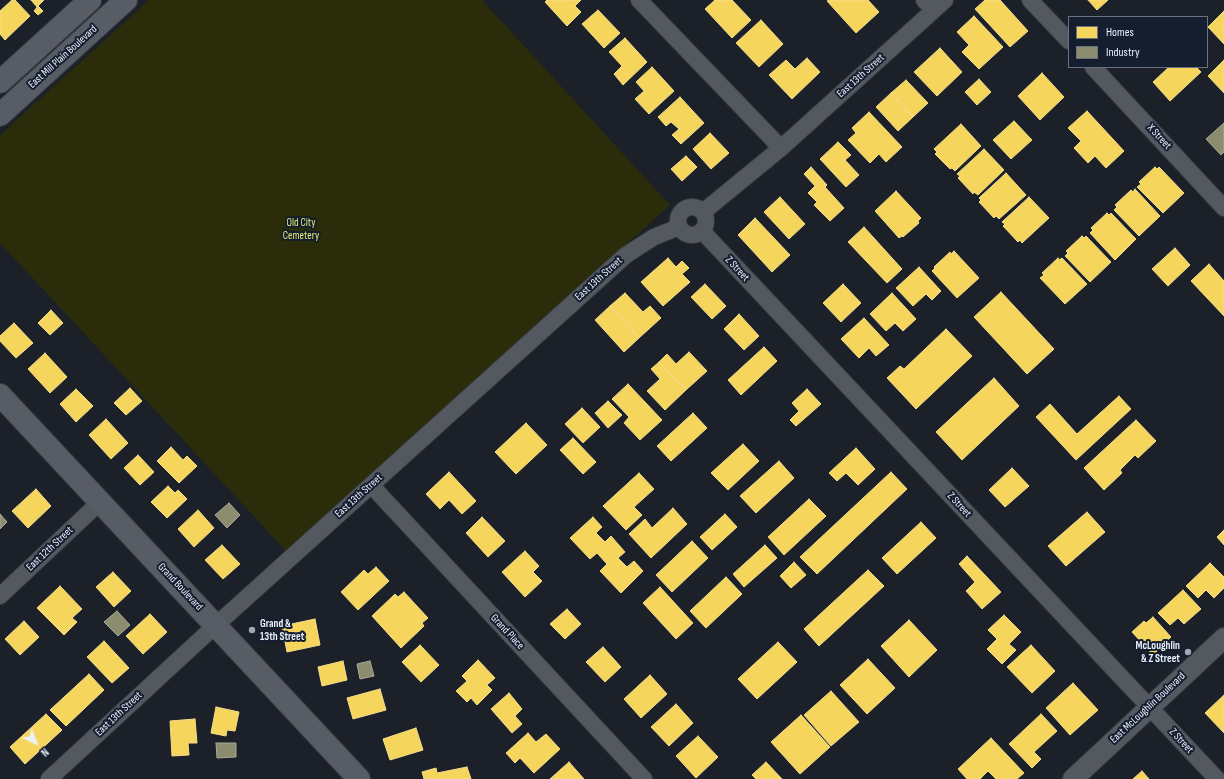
<!DOCTYPE html>
<style>
body{margin:0}
#map{position:relative;width:1224px;height:779px;overflow:hidden;background:#1b2029;font-family:"Sofia Sans Condensed",sans-serif}
canvas{display:block}
.legend{position:absolute;left:1068px;top:16px;width:140px;height:52px;box-sizing:border-box;background:#151e2f;border:1px solid #6a7281;margin:0;padding:5px 7px;list-style:none;font-size:12px;color:#eaf0fc}
.legend li{display:flex;align-items:center;gap:8px;height:20px}
.legend b{width:20px;border:1px solid #6a7281}
.north{position:absolute;left:16px;top:723px;width:40px;height:40px;-webkit-text-stroke:3px #151e2f;paint-order:stroke;rotate:137deg;font-size:11px;font-weight:700;line-height:16px;text-align:center;color:#eaf0fc}
.north::after{content:'';display:block;margin:auto;width:14px;height:18px;background:#eaf0fc;clip-path:polygon(50% 0,100% 100%,50% 72%,0 100%)}
</style>
<div id="map">
<canvas width="1224" height="779"></canvas>
<ul class="legend">
<li><b style="height:11px;background:#f6d55c"></b>Homes</li>
<li><b style="height:11px;background:#8c8c6e"></b>Industry</li>
</ul>
<div class="north">N</div>
</div>
<script>
const ctx = document.querySelector('canvas').getContext('2d');
ctx.lineJoin = 'round';
function fillPath(path, color) { ctx.fillStyle = color; ctx.fill(path, 'evenodd'); }
const toPath = rows => new Path2D(rows.map(r => 'M' + r).join(''));
function stroke(path, color, width, dash) { ctx.strokeStyle = color; ctx.lineWidth = width; ctx.lineCap = dash ? 'butt' : 'round'; ctx.setLineDash(dash || []); ctx.stroke(path); }
function label(font, color, halo, rows, align = 'center') {
  ctx.font = font + ' "Sofia Sans Condensed",sans-serif'; ctx.lineWidth = 4; ctx.setLineDash([]); ctx.textBaseline = 'middle'; ctx.strokeStyle = halo; ctx.fillStyle = color; for (const [text, x, y, turn = 0] of rows) {
    ctx.save(); ctx.translate(x, y); ctx.rotate((+turn || 0) * Math.PI / 180); ctx.textAlign = isNaN(turn) ? turn : align; if (halo) ctx.strokeText(text, 0, 0); ctx.fillText(text, 0, 0); ctx.restore();
  }
}
fillPath(toPath([
 [149,0,482,0,670,205,287,552,0,243,0,135]
]), '#2a2c0a');
const homes = toPath([
 [12,0,15,0,30,16,5,40,0,34,0,11,12,0],
 [31,0,44,0,37,7,31,0],
 [547,0,581,0,575,6,581,12,567,26,545,2,547,0],
 [715,0,732,0,751,20,732,38,705,9,715,0],
 [829,0,868,0,879,12,856,33,827,1,829,0],
 [985,0,1000,0,1028,31,1010,47,975,9,985,0],
 [1088,0,1108,0,1097,10,1088,0],
 [38,6,43,11,38,15,34,11,38,6],
 [598,10,620,33,604,48,582,24,598,10],
 [1224,11,1224,44,1208,27,1224,11],
 [974,16,1003,47,979,69,962,52,969,45,957,32,974,16],
 [761,20,783,44,759,67,736,43,761,20],
 [625,38,647,62,623,85,614,74,622,66,609,52,625,38],
 [940,48,962,72,937,96,914,72,940,48],
 [807,58,820,72,792,99,769,75,786,60,795,69,807,58],
 [1224,60,1224,93,1208,76,1224,60],
 [652,67,674,91,649,114,635,99,644,91,636,82,652,67],
 [1169,67,1196,67,1201,72,1170,101,1153,82,1169,67],
 [1042,73,1064,97,1040,120,1018,96,1042,73],
 [979,79,991,92,977,105,965,92,979,79],
 [906,80,928,103,913,117,891,93,906,80],
 [891,93,913,117,898,131,876,107,891,93],
 [680,97,704,123,681,144,672,135,679,129,671,122,666,126,658,117,680,97],
 [1087,111,1124,151,1106,168,1095,156,1088,163,1074,148,1081,141,1068,128,1087,111],
 [869,112,902,147,886,162,879,154,870,163,848,140,856,133,852,128,869,112],
 [1014,121,1032,140,1011,159,993,140,1014,121],
 [961,124,981,146,955,171,952,168,950,169,935,154,937,152,934,149,961,124],
 [710,133,729,153,711,169,693,149,710,133],
 [838,142,851,155,845,160,859,175,846,187,820,159,838,142],
 [984,149,1004,170,978,195,974,192,973,194,958,178,960,176,957,174,984,149],
 [686,156,697,167,682,181,671,169,686,156],
 [811,167,827,185,825,187,844,208,830,221,814,205,817,202,808,193,815,186,804,174,811,167],
 [1155,167,1157,169,1159,167,1184,193,1163,213,1137,187,1141,184,1139,182,1155,167],
 [1006,173,1026,195,999,219,996,216,994,218,979,202,981,200,979,198,1006,173],
 [1135,189,1160,216,1139,236,1114,210,1117,207,1115,205,1131,190,1133,192,1135,189],
 [896,191,921,218,918,221,919,223,903,237,902,236,899,238,875,211,896,191],
 [780,197,805,224,789,239,764,212,780,197],
 [1029,197,1049,218,1022,243,1020,240,1018,242,1003,226,1005,224,1002,222,1029,197],
 [1107,213,1109,215,1111,213,1136,239,1115,260,1090,233,1093,230,1091,228,1107,213],
 [755,218,790,255,772,272,738,235,755,218],
 [864,227,902,269,887,283,848,242,864,227],
 [1082,236,1084,238,1086,236,1111,262,1090,282,1065,256,1068,253,1066,251,1082,236],
 [1175,248,1190,265,1168,286,1152,269,1175,248],
 [954,251,979,278,957,298,932,271,935,268,934,267,950,252,951,254,954,251],
 [668,258,676,267,682,261,689,268,682,274,690,282,663,306,641,282,668,258],
 [1058,258,1059,260,1062,258,1087,284,1065,304,1040,278,1044,275,1042,273,1058,258],
 [1209,264,1224,281,1224,316,1191,281,1209,264],
 [919,267,941,291,932,300,926,294,913,306,896,288,919,267],
 [705,284,726,306,712,319,691,297,705,284],
 [843,284,861,303,841,322,823,303,843,284],
 [1001,292,1054,349,1027,374,974,317,1001,292],
 [625,293,643,312,650,306,661,318,639,338,610,306,625,293],
 [892,293,916,319,903,331,895,323,886,331,870,314,892,293],
 [610,306,639,338,624,352,595,320,610,306],
 [51,310,63,323,50,335,38,323,51,310],
 [739,314,759,336,744,350,724,329,739,314],
 [864,318,889,345,876,356,869,348,859,358,841,339,864,318],
 [14,323,33,343,16,358,0,341,0,336,14,323],
 [946,329,972,356,916,409,887,378,900,366,904,369,946,329],
 [764,347,777,361,741,395,728,380,764,347],
 [689,352,707,371,686,390,659,362,667,354,676,364,689,352],
 [45,353,67,377,50,393,28,369,45,353],
 [659,362,686,390,665,410,647,391,660,379,651,369,659,362],
 [994,378,1019,406,962,460,936,432,994,378],
 [628,384,662,420,640,440,624,423,629,417,612,399,628,384],
 [130,388,142,401,126,415,114,403,130,388],
 [76,389,93,406,76,422,60,404,76,389],
 [807,389,821,404,796,426,790,420,799,411,792,403,807,389],
 [1119,396,1131,409,1076,460,1036,417,1050,404,1077,434,1119,396],
 [608,401,622,415,608,428,595,413,608,401],
 [582,408,600,427,583,443,565,424,582,408],
 [693,413,707,428,671,461,657,446,693,413],
 [106,419,128,443,111,459,89,435,106,419],
 [1136,420,1156,441,1138,458,1135,455,1120,470,1122,473,1104,490,1084,468,1136,420],
 [526,423,547,445,516,474,495,452,526,423],
 [573,438,596,462,583,474,560,450,573,438],
 [743,444,759,461,728,490,711,473,743,444],
 [171,447,183,460,187,456,197,466,179,483,157,461,171,447],
 [856,448,875,469,858,485,846,473,837,481,829,473,856,448],
 [138,455,154,472,140,485,124,468,138,455],
 [779,461,794,478,756,513,740,496,779,461],
 [1012,468,1029,486,1005,507,989,490,1012,468],
 [449,472,476,501,462,514,449,500,440,509,426,494,449,472],
 [891,472,907,489,817,574,800,557,891,472],
 [639,473,654,489,634,507,642,515,626,530,603,506,639,473],
 [168,486,175,493,178,490,187,499,167,518,151,502,168,486],
 [36,489,51,506,28,528,12,511,36,489],
 [809,499,826,516,784,555,768,537,809,499],
 [673,508,687,524,651,558,629,534,645,519,652,528,673,508],
 [198,510,214,528,194,547,178,529,198,510],
 [1087,512,1105,532,1066,566,1048,546,1087,512],
 [725,514,737,527,712,550,700,537,725,514],
 [482,517,505,541,488,557,466,533,482,517],
 [593,517,602,527,596,533,605,542,611,536,625,552,618,558,627,567,634,561,643,571,621,593,600,571,607,564,597,553,590,559,570,538,593,517],
 [921,522,936,538,897,574,882,558,921,522],
 [1224,530,1224,545,1217,537,1224,530],
 [692,541,708,558,672,592,656,575,692,541],
 [222,545,240,564,223,579,205,560,222,545],
 [765,545,777,558,744,587,733,574,765,545],
 [525,551,539,566,533,572,542,581,525,597,502,572,525,551],
 [967,556,1001,592,982,609,966,591,975,582,959,564,967,556],
 [794,562,806,575,791,588,780,576,794,562],
 [1210,563,1224,577,1224,588,1214,598,1206,590,1198,598,1186,586,1210,563],
 [376,567,389,581,358,610,341,592,364,570,368,574,376,567],
 [868,570,884,586,819,646,804,629,868,570],
 [113,572,131,591,114,607,96,587,113,572],
 [726,577,742,594,706,628,690,611,726,577],
 [60,586,82,609,72,618,77,622,64,635,37,608,60,586],
 [660,587,693,623,676,639,643,603,660,587],
 [1183,590,1201,609,1184,624,1178,618,1170,625,1158,613,1183,590],
 [404,592,428,618,422,623,424,626,401,648,372,616,395,594,398,597,404,592],
 [567,609,581,624,565,639,550,624,567,609],
 [150,614,167,632,143,654,126,636,150,614],
 [1004,615,1021,632,1009,644,1016,650,1002,664,987,649,997,639,988,630,1004,615],
 [1153,617,1171,637,1153,655,1132,632,1144,621,1146,623,1153,617],
 [315,619,320,645,287,652,282,626,315,619],
 [909,620,937,650,909,677,881,646,909,620],
 [24,621,39,637,20,655,5,639,24,621],
 [104,641,129,668,112,683,87,657,104,641],
 [778,642,797,662,757,699,738,679,778,642],
 [420,645,439,665,421,682,402,662,420,645],
 [1031,645,1055,671,1032,693,1007,667,1031,645],
 [603,647,621,667,605,682,586,662,603,647],
 [868,659,895,688,867,714,840,685,868,659],
 [478,660,495,678,487,685,492,690,477,705,471,698,467,702,456,691,467,681,462,676,478,660],
 [343,661,347,680,322,686,318,667,343,661],
 [89,674,104,690,66,726,50,710,89,674],
 [650,675,667,694,641,718,624,699,650,675],
 [1073,683,1098,710,1070,735,1046,708,1073,683],
 [380,689,386,710,353,719,347,698,380,689],
 [831,691,859,722,831,746,804,715,831,691],
 [509,693,522,709,515,716,522,724,512,733,491,709,509,693],
 [1224,695,1224,733,1205,713,1224,695],
 [676,704,693,723,669,746,651,727,676,704],
 [216,707,239,712,235,731,227,730,226,736,211,733,216,707],
 [46,714,62,730,25,764,10,747,46,714],
 [1041,714,1057,731,1034,752,1041,759,1032,768,1009,744,1041,714],
 [801,715,830,747,800,774,771,742,801,715],
 [195,719,197,743,188,743,189,755,172,756,170,721,195,719],
 [416,728,423,750,390,760,383,739,416,728],
 [528,733,536,742,546,734,560,749,534,773,520,758,515,763,506,753,528,733],
 [698,736,718,757,696,778,676,756,698,736],
 [991,738,1024,773,1017,779,996,779,988,771,980,779,967,779,958,769,991,738],
 [569,762,584,779,550,779,569,762],
 [766,762,782,779,756,779,752,775,766,762],
 [467,767,471,779,424,779,422,772,436,768,437,773,467,767],
 [1142,771,1149,779,1133,779,1142,771]
]);
fillPath(homes, '#f6d55c');
stroke(homes, '#f2dd8c', 1);
const industry = toPath([
 [1224,123,1224,152,1221,155,1206,139,1224,123],
 [229,503,240,515,227,528,215,515,229,503],
 [0,514,7,522,0,529,0,514],
 [117,611,130,625,118,636,104,622,117,611],
 [370,661,374,676,360,679,357,664,370,661],
 [216,743,236,743,236,757,217,758,216,743]
]);
fillPath(industry, '#8c8c6e');
stroke(industry, '#a8aa99', 1);
const minor = toPath([
 [639,0,781,148],
 [924,0,934,10],
 [1030,0,1069,41],
 [1093,67,1224,208],
 '678 221a14 14 0 1 1 28 0a14 14 0 1 1-28 0Z',
 [703,212,781,148,945,0],
 [702,231,1217,779],
 [371,485,644,779],
 [0,596,100,502],
 [49,779,204,636,626,255,654,237,679,227]
]);
const tertiary = toPath([
 [1073,779,1224,638]
]);
const secondary = toPath([
 [0,82,90,0],
 [0,115,126,0],
 [0,395,359,779]
]);
stroke(minor, '#383c44', 18);
stroke(tertiary, '#383c44', 22);
stroke(secondary, '#383c44', 24);
stroke(minor, '#545960', 16);
stroke(tertiary, '#545960', 20);
stroke(secondary, '#575c65', 22);
for (const [x, y, r, color] of [
 [252,630,4,"#a2a7b2"],
 [1188,652,4,"#a2a7b2"]
]) { const dot = new Path2D(); dot.arc(x, y, r, 0, 2 * Math.PI); ctx.fillStyle = color; ctx.fill(dot); stroke(dot, '#151e2f', 1.5); }
label('11px', '#eaf0fc', '#151e2f', [
 ["East Mill Plain Boulevard",63,57,-42],
 ["East 13th Street",861,76,-42],
 ["X Street",1159,137,47],
 ["Z Street",737,269,47],
 ["East 13th Street",599,279,-42],
 ["East 13th Street",359,496,-42],
 ["Z Street",959,505,47],
 ["East 12th Street",50,549,-43],
 ["Grand Boulevard",180,587,47],
 ["Grand Place",507,632,47],
 ["East McLoughlin Boulevard",1148,708,-43],
 ["East 13th Street",119,714,-43],
 ["Z Street",1181,741,47]
]);
label('11px', '#e3eb74', '#151e2f', [
 ["Old City",301,223],
 ["Cemetery",301,236]
]);
label('bold 11px', '#eaf0fc', '#151e2f', [
 ["Grand &",260,624],
 ["13th Street",260,637],
 ["McLoughlin",1180,646,"right"],
 ["& Z Street",1180,659,"right"]
], 'left');
</script>
